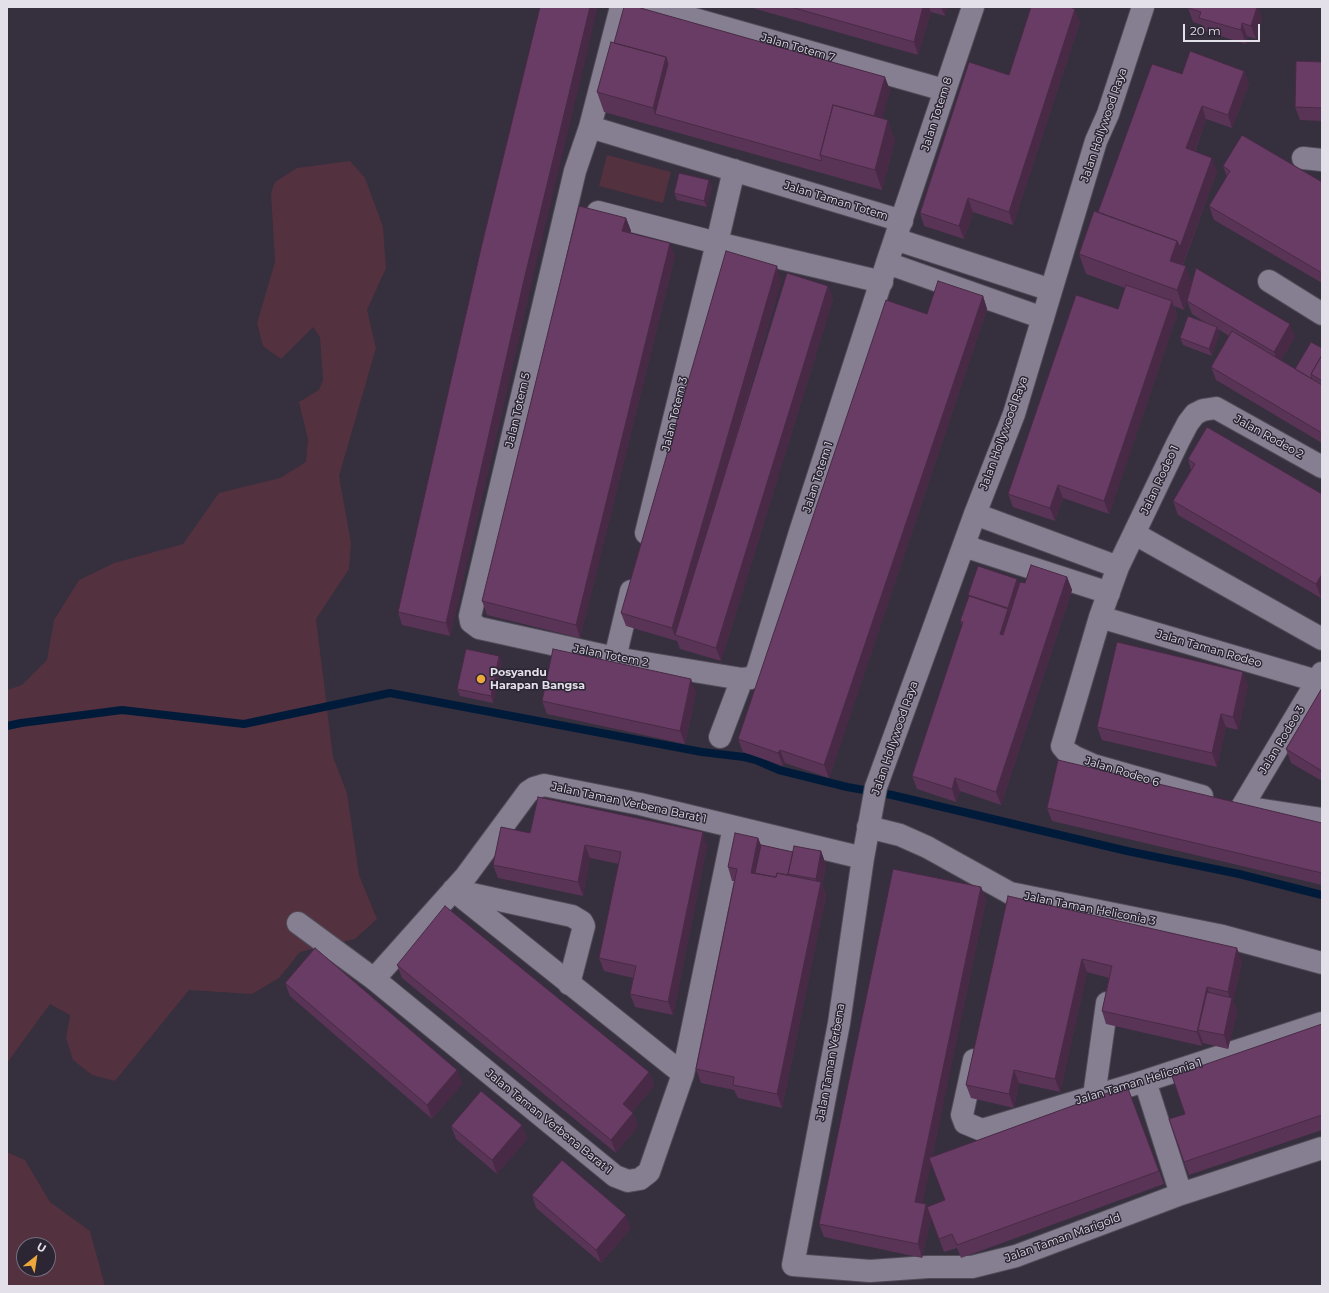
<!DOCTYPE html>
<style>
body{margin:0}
#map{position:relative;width:1329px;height:1293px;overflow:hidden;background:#352f3e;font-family:Montserrat,sans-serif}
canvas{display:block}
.frame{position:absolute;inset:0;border:8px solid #e4e0ea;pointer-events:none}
.north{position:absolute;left:16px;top:1237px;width:40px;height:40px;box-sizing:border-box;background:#2b2534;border:1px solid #75707d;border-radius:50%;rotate:30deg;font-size:11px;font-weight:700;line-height:16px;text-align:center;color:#e4e0ea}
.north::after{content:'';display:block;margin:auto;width:14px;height:18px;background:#eda83c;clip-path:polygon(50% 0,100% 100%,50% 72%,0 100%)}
.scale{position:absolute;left:1183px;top:24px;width:77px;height:18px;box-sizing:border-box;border:2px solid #e4e0ea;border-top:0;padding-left:5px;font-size:12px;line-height:14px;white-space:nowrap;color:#e4e0ea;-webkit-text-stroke:3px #2b2534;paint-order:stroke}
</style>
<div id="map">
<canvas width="1329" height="1293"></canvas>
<div class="frame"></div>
<div class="north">U</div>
<div class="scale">20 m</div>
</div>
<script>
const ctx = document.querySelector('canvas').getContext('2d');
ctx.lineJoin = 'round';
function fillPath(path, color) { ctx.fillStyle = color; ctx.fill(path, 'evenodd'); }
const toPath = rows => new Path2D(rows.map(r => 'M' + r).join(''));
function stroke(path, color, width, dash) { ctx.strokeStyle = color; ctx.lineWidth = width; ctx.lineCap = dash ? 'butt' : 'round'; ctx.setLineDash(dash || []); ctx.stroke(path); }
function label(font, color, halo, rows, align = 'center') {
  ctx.font = font + ' Montserrat,sans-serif'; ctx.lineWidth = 3; ctx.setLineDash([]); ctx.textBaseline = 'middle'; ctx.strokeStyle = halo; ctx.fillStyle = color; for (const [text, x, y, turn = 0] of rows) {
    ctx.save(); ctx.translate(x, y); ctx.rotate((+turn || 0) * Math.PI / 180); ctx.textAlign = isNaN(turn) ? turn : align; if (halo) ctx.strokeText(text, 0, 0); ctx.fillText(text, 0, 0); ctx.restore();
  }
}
fillPath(toPath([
 [607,155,671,172,663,203,599,186],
 [350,161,365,178,383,227,386,268,367,310,376,348,339,476,351,543,349,569,316,619,333,757,347,793,359,875,377,919,355,939,300,952,279,978,252,994,189,990,115,1081,92,1075,73,1060,66,1038,70,1015,50,1004,7,1063,7,690,22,685,47,660,54,620,79,580,114,563,183,544,219,493,280,478,306,462,308,439,299,402,319,390,323,380,320,337,313,327,281,359,263,346,257,323,275,262,271,193,275,182,297,168],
 [7,1152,25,1160,50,1202,90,1231,105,1286,7,1286],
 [24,1245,48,1245,48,1269,24,1269]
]), '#54313e');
stroke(toPath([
 [7,726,21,723,122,710,244,724,390,693,702,752,744,757,756,760,779,770,847,787,892,795,1127,851,1239,874,1322,895]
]), '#001b3a', 8);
const minor = toPath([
 [621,7,590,127,575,171,470,616,471,622,479,628,615,658,742,679,751,678,757,672,800,532,887,263,973,7],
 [652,7,944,90],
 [1143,7,1108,114,1096,141,1014,414,975,514,876,787,863,858,839,1023,793,1265,870,1271,928,1267,972,1267,1016,1256,1181,1194,1322,1148],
 [590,127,902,221],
 [1303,158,1322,160],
 [598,212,717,243,882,282],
 [895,239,1051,290],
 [887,263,1043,318],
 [1269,281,1322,314],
 [975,514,1118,567],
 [646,533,717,243,734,170],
 [1135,534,1322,639],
 [964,546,1109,593],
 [1100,617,1317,681],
 [615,658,631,591],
 [720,737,742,679],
 [1202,796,1093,765,1075,757,1067,752,1062,746,1100,617,1118,567,1178,442,1188,423,1195,414,1203,410,1216,408,1322,467],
 [1242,807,1322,673],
 [1250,808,1322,819],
 [868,827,900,835,927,847,1010,893,1223,936,1322,963],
 [453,890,683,1074],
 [458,891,572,916,582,922,584,926,569,984],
 [298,923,374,979,615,1176,628,1181,640,1179,649,1172,683,1074,734,827],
 [374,979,466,876,528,792,534,788,544,785,640,804,863,858],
 [974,1060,962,1115,965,1123,982,1130,1145,1081,1322,1023],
 [1145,1081,1181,1194],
 [1094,1096,1107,1003]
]);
stroke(minor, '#514b58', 24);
stroke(minor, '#867f91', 22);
fillPath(toPath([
 [749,7,947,7,945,16,931,12,918,55],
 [1188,7,1258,7,1262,18,1256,39,1247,36,1246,44,1204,31,1202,25,1193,22,1188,8],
 [1080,22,1013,225,973,212,964,239,924,226,920,213,1009,75],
 [614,43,890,90,882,118,895,140,882,190,604,112,597,92],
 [1322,62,1322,121,1300,120,1295,107],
 [1244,71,1249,84,1232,128,1206,119,1195,152,1217,171,1183,265,1192,283,1295,337,1281,360,1295,369,1322,348,1322,443,1216,380,1211,367,1229,336,1218,329,1219,334,1212,356,1183,345,1180,338,1208,324,1192,314,1187,301,1184,310,1174,306,1177,315,1109,514,1063,498,1055,521,1013,507,1008,494,1118,309,1125,288,1086,274,1079,254,1098,212,1182,74],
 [1223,166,1322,182,1322,283,1214,220,1209,206,1227,177],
 [709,180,712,187,707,207,677,200,674,193],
 [626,218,631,231,630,233,675,256,580,638,487,615,482,601],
 [781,280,731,455,828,286,833,299,721,661,680,649,677,641,626,626,621,613],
 [529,294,450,636,402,625,398,612],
 [983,296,987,309,829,778,785,763,783,766,743,752,738,739,927,314],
 [1188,459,1322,494,1322,596,1321,598,1178,515,1173,501,1191,470],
 [1067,577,1072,590,1001,805,960,791,956,802,917,789,912,776,962,625,960,621,969,596,968,595,1017,579,1019,585,1025,583],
 [499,656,502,663,493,703,460,696,457,689],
 [1248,685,1238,730,1226,727,1217,767,1102,740,1097,727],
 [1322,688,1322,781,1291,763,1286,749],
 [696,692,685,744,547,714,542,701],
 [1047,808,1322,823,1322,885,1052,821],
 [530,833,707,845,673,1015,635,1007,630,994,633,978,604,971,599,958,619,864,590,858,583,896,498,878,493,865],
 [758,838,761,845,793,852,821,851,826,865,822,885,826,895,782,1108,738,1098,734,1090,701,1083,696,1069,735,881,732,881,728,867],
 [981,887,986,900,932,1157,1127,1086,1164,1184,961,1258,957,1248,944,1252,927,1207,945,1200,931,1163,922,1204,926,1204,931,1218,922,1258,824,1237,819,1224],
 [1008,896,1242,961,1233,1001,1237,1011,1228,1049,1203,1043,1203,1042,1202,1046,1106,1024,1102,1011,1109,978,1087,972,1060,1092,1019,1083,1014,1108,971,1098,966,1085],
 [397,965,649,1072,654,1086,632,1112,633,1113,638,1126,616,1153,402,978],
 [285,983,457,1070,462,1084,432,1119,290,996],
 [1322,1024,1322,1130,1189,1175,1184,1162,1185,1114],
 [522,1125,527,1139,497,1174,456,1139,451,1126],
 [532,1195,631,1228,601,1263,536,1208]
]), '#593456');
fillPath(toPath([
 [590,7,598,7,529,294,450,636,446,623,524,280],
 [923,7,929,7,931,12,918,55,914,42],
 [941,7,947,7,945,16],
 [1257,7,1258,7,1262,18,1256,39,1251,26],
 [1075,9,1080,22,1013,225,1009,212],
 [1242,23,1247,36,1246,44,1241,30],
 [666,57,673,77,655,114,653,108],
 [1244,71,1249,84,1232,128,1228,115],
 [885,77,890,90,878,135,873,121],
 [1202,106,1206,119,1191,162,1186,148],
 [888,120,895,140,882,190,875,170],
 [1212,158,1217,171,1177,280,1170,261,1177,241],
 [709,180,712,187,707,207,704,201],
 [968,198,973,212,964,239,959,226],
 [626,218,631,231,627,244,622,231],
 [670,243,675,256,580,638,576,625],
 [777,266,781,280,678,636,675,635,677,641,672,628],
 [1186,266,1193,286,1184,310,1177,290],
 [828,286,833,299,721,661,716,648],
 [983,296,987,309,829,778,824,765],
 [1172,301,1177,315,1109,514,1104,501],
 [1290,324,1295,337,1278,365,1274,352],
 [1217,327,1219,334,1212,356,1209,349],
 [1058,485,1063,498,1055,521,1050,508],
 [1322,574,1322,596,1321,598,1316,584],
 [1067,577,1072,590,1001,805,996,792],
 [1017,579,1022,593,1013,621,1008,608],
 [1008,609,1013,623,1005,648,1000,634],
 [499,656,502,663,493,703,491,696],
 [1243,672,1248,685,1238,730,1233,717],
 [691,679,696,692,685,744,680,731],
 [1221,714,1226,727,1217,767,1212,753],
 [780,750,785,763,783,766,778,753],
 [955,778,960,791,956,802,952,789],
 [703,832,707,845,673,1015,668,1002],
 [758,838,763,851,757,880,751,873],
 [585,845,590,858,583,896,578,882],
 [821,851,826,865,822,885,826,895,782,1108,777,1094,819,889,816,879],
 [981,887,986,900,920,1216,915,1202],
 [1237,948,1242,961,1233,1001,1237,1011,1228,1049,1224,1035,1231,1002,1228,992],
 [1082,959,1087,972,1060,1092,1055,1079],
 [1207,987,1212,1001,1198,1030,1203,1042,1202,1046,1197,1032],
 [457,1070,462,1084,432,1119,427,1105],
 [1014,1070,1019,1083,1014,1108,1009,1094],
 [649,1072,654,1086,628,1117,623,1104],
 [633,1113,638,1126,616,1153,611,1140],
 [522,1125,527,1139,497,1174,492,1160],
 [926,1204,931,1218,922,1258,918,1244],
 [626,1215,631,1228,601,1263,596,1250]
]), '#492a46');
const building = toPath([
 [540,7,590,7,524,280,446,623,398,612,482,244,540,7],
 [624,7,637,7,885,77,874,116,833,105,820,155,822,161,655,114,668,64,666,57,614,43,624,7],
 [791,7,923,7,914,42,791,7],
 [1031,7,1069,7,1075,9,1009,212,968,198,959,226,920,213,969,62,1009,75,1031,7],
 [1188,7,1257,7,1251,26,1242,23,1241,30,1199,18,1201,12,1188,8,1188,7],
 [611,42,666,57,653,108,597,92,611,42],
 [1190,51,1244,71,1228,115,1202,106,1186,148,1212,158,1180,247,1177,241,1098,212,1152,64,1182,74,1190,51],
 [1296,61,1322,62,1322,108,1295,107,1296,61],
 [833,105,888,120,875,170,820,155,833,105],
 [1242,135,1322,182,1322,273,1209,206,1230,171,1223,166,1242,135],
 [679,173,709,180,704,201,674,193,679,173],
 [579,206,626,218,622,231,670,243,576,625,482,601,579,206],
 [1094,211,1177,241,1170,261,1186,266,1177,290,1079,254,1094,211],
 [726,251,777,266,672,628,621,613,726,251],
 [1196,268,1290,324,1274,352,1187,301,1196,268],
 [787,273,828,286,716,648,675,635,787,273],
 [938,281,983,296,824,765,780,750,778,753,738,739,886,300,927,314,938,281],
 [1126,285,1172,301,1104,501,1058,485,1050,508,1008,494,1076,295,1118,309,1126,285],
 [1188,316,1217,327,1209,349,1180,338,1188,316],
 [1232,331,1322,385,1322,433,1211,367,1232,331],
 [1311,342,1322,348,1322,355,1311,374,1312,379,1295,369,1311,342],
 [1322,355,1322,381,1311,374,1322,355],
 [1207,427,1322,494,1322,574,1316,584,1173,501,1195,464,1188,459,1207,427],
 [1031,565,1067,577,996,792,955,778,952,789,912,776,963,622,960,621,969,596,1008,609,1000,634,1003,635,1020,582,1025,583,1031,565],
 [978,566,1017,579,1008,608,968,595,978,566],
 [1117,642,1243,672,1233,717,1221,714,1212,753,1097,727,1117,642],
 [466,649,499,656,491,696,457,689,466,649],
 [553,649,691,679,680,731,542,701,553,649],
 [1322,688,1322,771,1286,749,1322,688],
 [1058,760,1322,823,1322,873,1047,808,1058,760],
 [538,797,703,832,668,1002,630,994,636,966,599,958,621,852,585,845,578,882,493,865,501,827,530,833,538,797],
 [735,833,758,838,751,873,776,877,777,873,821,882,777,1094,733,1085,734,1077,696,1069,737,869,728,867,735,833],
 [761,845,793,852,788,874,788,875,777,873,776,877,774,877,755,873,761,845],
 [794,846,821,851,816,879,788,874,794,846],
 [893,869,981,887,915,1202,926,1204,918,1244,819,1224,893,869],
 [1008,896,1237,948,1228,992,1207,987,1197,1032,1102,1011,1112,966,1082,959,1055,1079,1014,1070,1009,1094,966,1085,1008,896],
 [445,906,649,1072,623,1104,633,1113,611,1140,397,965,445,906],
 [315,948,457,1070,427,1105,285,983,315,948],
 [1207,992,1232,998,1224,1035,1198,1030,1207,992],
 [1322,1024,1322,1115,1184,1162,1169,1119,1185,1114,1172,1076,1322,1024],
 [1127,1086,1159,1171,957,1245,952,1234,939,1239,927,1207,945,1200,929,1158,1127,1086],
 [481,1091,522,1125,492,1160,451,1126,481,1091],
 [562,1160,626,1215,596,1250,532,1195,562,1160]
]);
fillPath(building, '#683c64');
stroke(building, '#492a46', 1);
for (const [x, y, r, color] of [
 [481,679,5,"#eda83c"]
]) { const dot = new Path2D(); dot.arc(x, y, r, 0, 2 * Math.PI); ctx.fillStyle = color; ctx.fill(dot); stroke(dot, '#2b2534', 1.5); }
label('11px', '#e4e0ea', '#2b2534', [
 ["Jalan Totem 7",798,48,16],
 ["Jalan Totem 8",937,114,-72],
 ["Jalan Hollywood Raya",1104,125,-71],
 ["Jalan Taman Totem",836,201,17],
 ["Jalan Totem 5",518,410,-77],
 ["Jalan Totem 3",675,414,-76],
 ["Jalan Hollywood Raya",1004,433,-70],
 ["Jalan Rodeo 2",1269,437,29],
 ["Jalan Totem 1",818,477,-72],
 ["Jalan Rodeo 1",1160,480,-65],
 ["Jalan Taman Rodeo",1209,649,16],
 ["Jalan Totem 2",611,656,11],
 ["Jalan Hollywood Raya",895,738,-71],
 ["Jalan Rodeo 3",1282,740,-59],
 ["Jalan Rodeo 6",1122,772,17],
 ["Jalan Taman Verbena Barat 1",629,803,12],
 ["Jalan Taman Heliconia 3",1090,909,11],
 ["Jalan Taman Verbena",831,1062,-80],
 ["Jalan Taman Heliconia 1",1139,1082,-17],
 ["Jalan Taman Verbena Barat 1",549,1122,39],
 ["Jalan Taman Marigold",1063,1238,-20]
]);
label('bold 11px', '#e4e0ea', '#2b2534', [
 ["Posyandu",490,673],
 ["Harapan Bangsa",490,686]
], 'left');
</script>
